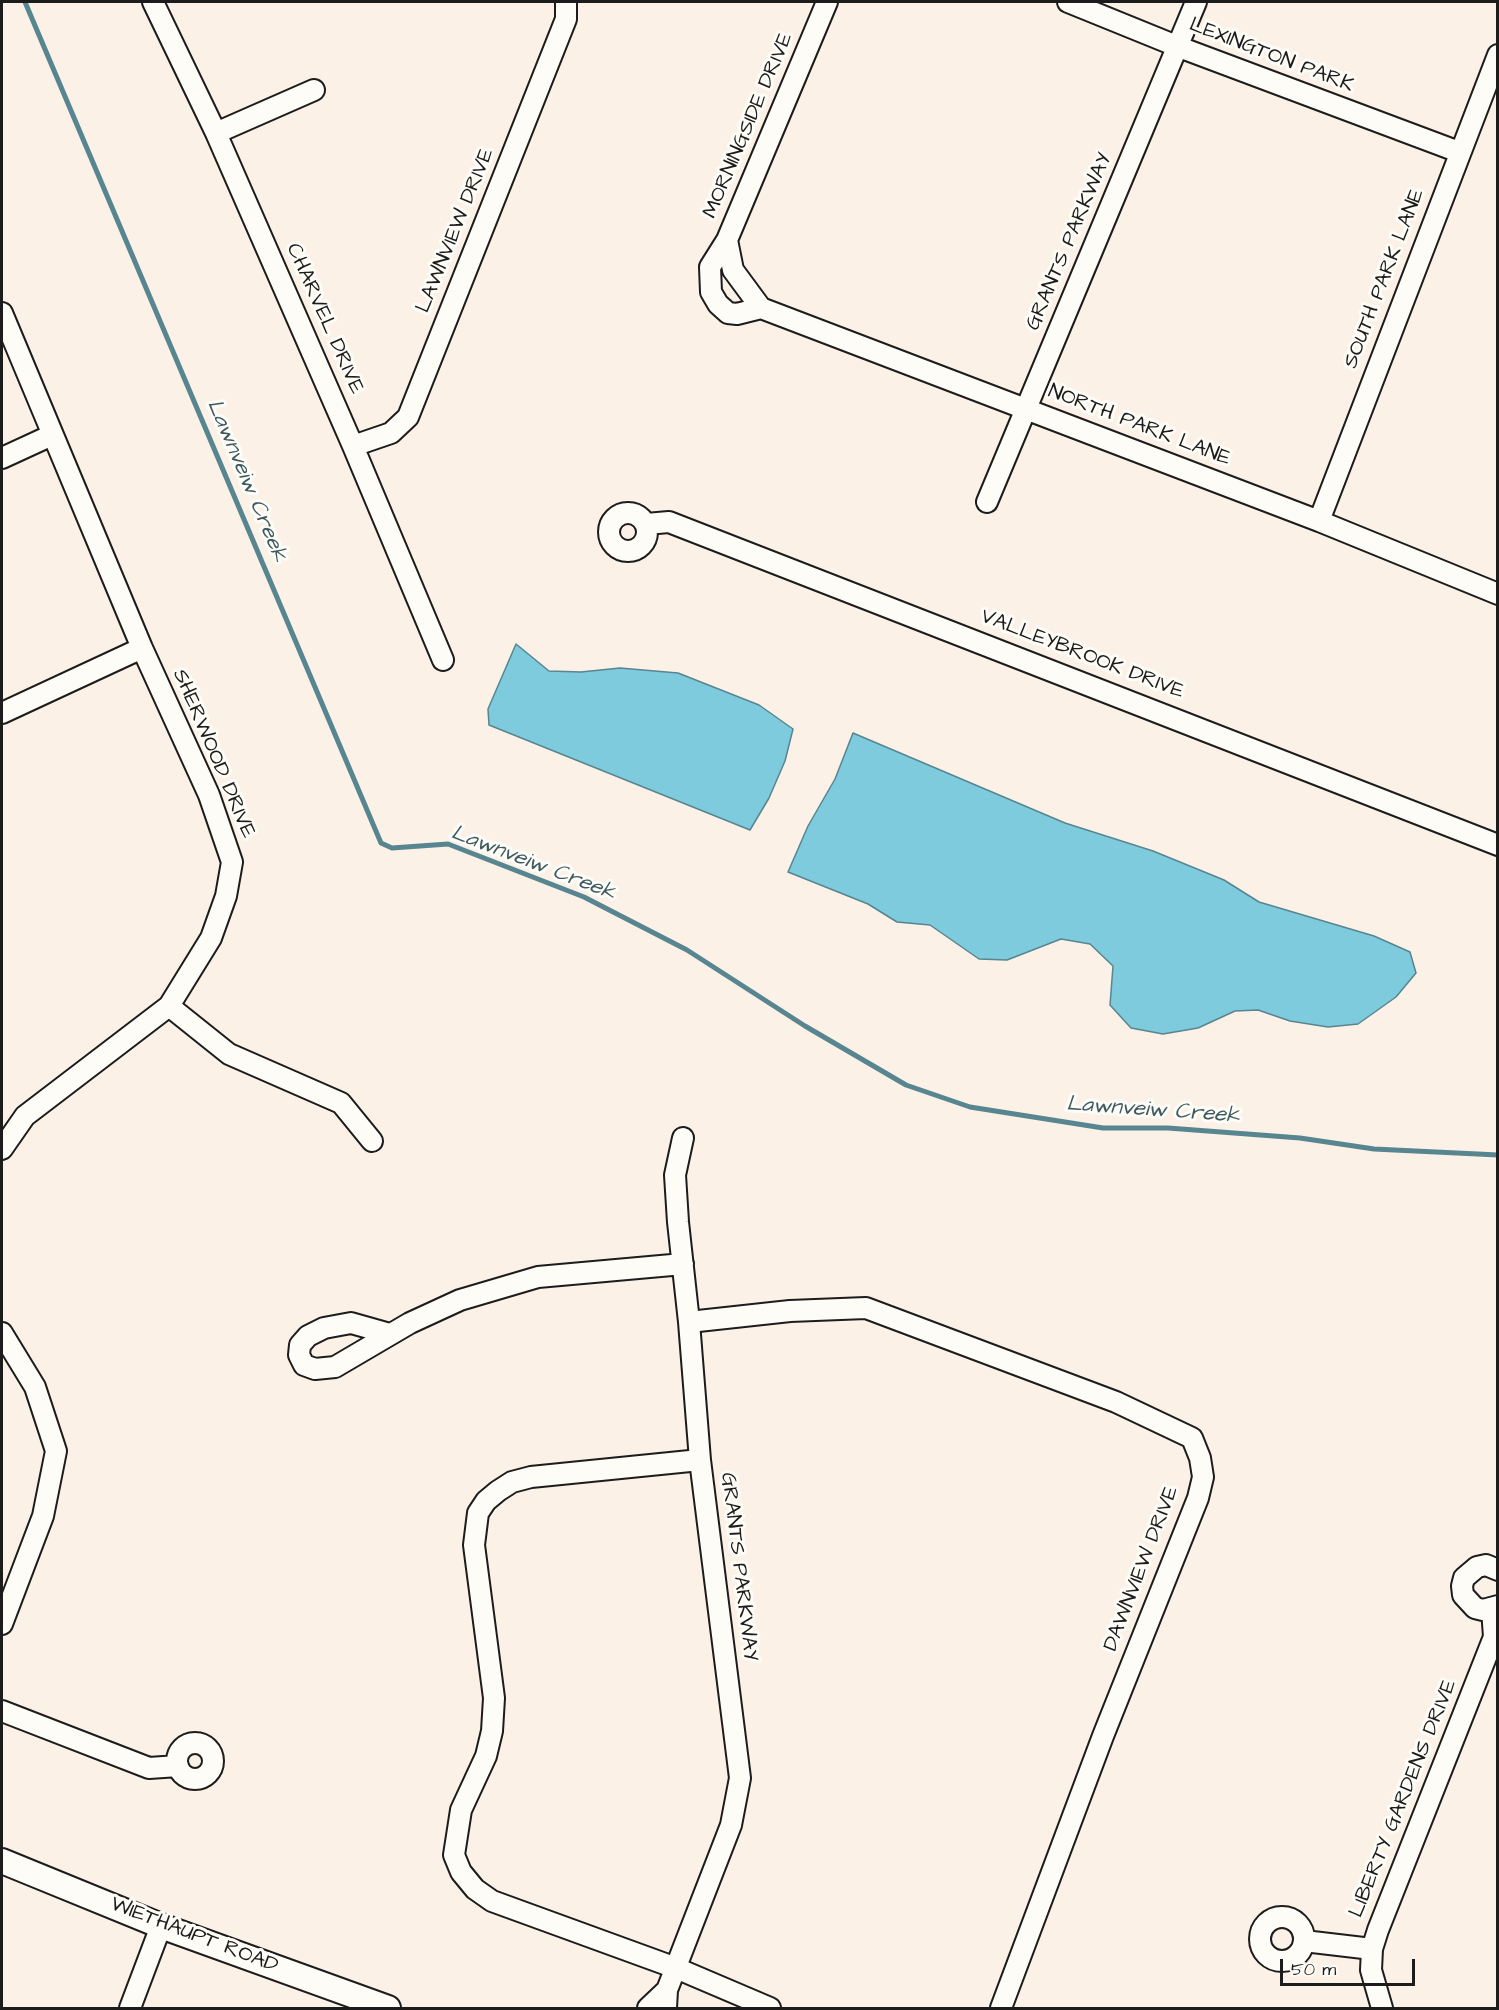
<!DOCTYPE html>
<style>
body{margin:0}
#map{position:relative;width:1499px;height:2010px;overflow:hidden;background:#fbf1e6;font-family:"Architects Daughter",sans-serif}
canvas{display:block}
.frame{position:absolute;inset:0;border:3px solid #1c1c1c;pointer-events:none}
.scale{position:absolute;left:1280px;top:1959px;width:135px;height:27px;box-sizing:border-box;border:3px solid #1c1c1c;border-top:0;padding-left:8px;font-size:18px;line-height:21px;white-space:nowrap;color:#1c1c1c;-webkit-text-stroke:4px #fdfcf7;paint-order:stroke}
</style>
<div id="map">
<canvas width="1499" height="2010"></canvas>
<div class="frame"></div>
<div class="scale">50 m</div>
</div>
<script>
const ctx = document.querySelector('canvas').getContext('2d');
ctx.lineJoin = 'round';
function fillPath(path, color) { ctx.fillStyle = color; ctx.fill(path, 'evenodd'); }
const toPath = rows => new Path2D(rows.map(r => 'M' + r).join(''));
function stroke(path, color, width, dash) { ctx.strokeStyle = color; ctx.lineWidth = width; ctx.lineCap = dash ? 'butt' : 'round'; ctx.setLineDash(dash || []); ctx.stroke(path); }
function label(font, color, halo, rows, align = 'center') {
  ctx.font = font + ' "Architects Daughter",sans-serif'; ctx.lineWidth = 6; ctx.setLineDash([]); ctx.textBaseline = 'middle'; ctx.strokeStyle = halo; ctx.fillStyle = color; for (const [text, x, y, turn = 0] of rows) {
    ctx.save(); ctx.translate(x, y); ctx.rotate((+turn || 0) * Math.PI / 180); ctx.textAlign = isNaN(turn) ? turn : align; if (halo) ctx.strokeText(text, 0, 0); ctx.fillText(text, 0, 0); ctx.restore();
  }
}
const water = toPath([
 [516,644,549,671,581,672,620,668,678,673,759,705,793,729,785,761,769,798,750,830,489,725,488,709,516,644],
 [853,733,1065,823,1153,851,1224,880,1259,902,1374,936,1410,952,1416,973,1396,997,1358,1024,1328,1027,1290,1021,1258,1010,1235,1011,1198,1028,1163,1034,1131,1028,1110,1005,1113,966,1090,944,1061,939,1007,960,979,959,930,925,897,922,868,904,788,872,808,826,835,779,853,733]
]);
fillPath(water, '#7ecbdd');
stroke(water, '#578590', 1.5);
stroke(toPath([
 [25,2,381,843,392,848,448,844,584,897,687,950,805,1026,906,1085,970,1107,1103,1128,1168,1128,1300,1138,1374,1149,1498,1155]
]), '#578590', 5);
const minor = toPath([
 [153,2,216,133,353,446,443,660],
 [827,2,727,240,733,270,761,308,1319,521,1498,594],
 [1068,2,1179,47,1459,152],
 [216,133,314,90],
 [727,240,710,267,711,292,718,304,728,313,737,314,761,308],
 [2,313,142,648,209,795,232,862,226,896,211,938,169,1006,25,1116,2,1149],
 [353,446,391,433,408,417,566,19,566,2],
 [2,458,52,435],
 [987,502,1196,2],
 '609 532a19 19 0 1 1 38 0a19 19 0 1 1-38 0Z',
 [1319,521,1498,55],
 [646,524,669,522,1498,845],
 [2,713,142,648],
 [169,1006,229,1054,341,1103,372,1141],
 [689,1322,790,1311,866,1308,1116,1402,1192,1438,1200,1458,1203,1477,1198,1498,1103,1736,1001,2008],
 [2,1333,35,1387,56,1451,43,1516,2,1624],
 [390,1334,351,1323,324,1328,308,1336,300,1345,299,1355,304,1365,315,1369,335,1367,410,1323,460,1300,538,1277,683,1264],
 [700,1460,531,1477,512,1482,498,1491,486,1501,478,1513,474,1545,494,1698,492,1731,486,1756,461,1810,454,1855,461,1872,475,1889,492,1901,676,1968,770,2008],
 [1498,1570,1486,1565,1477,1567,1464,1578,1462,1586,1463,1595,1475,1608,1483,1610,1498,1606],
 [2,1711,149,1768,178,1766],
 '177 1761a18 18 0 1 1 36 0a18 18 0 1 1-36 0Z',
 '1260 1939a22 22 0 1 1 44 0a22 22 0 1 1-44 0Z',
 [1304,1941,1372,1949],
 [130,2008,161,1926],
 [648,2008,667,1990],
 [666,2008,667,1990,731,1825,740,1778,700,1460,689,1322,678,1222,675,1175,683,1138],
 [1382,2008,1371,1970,1372,1949,1378,1930,1494,1637,1492,1609]
]);
const tertiary = toPath([
 [2,1861,161,1926,388,2008]
]);
stroke(minor, '#1c1c1c', 24);
stroke(tertiary, '#1c1c1c', 28);
stroke(minor, '#fdfcf7', 20);
stroke(tertiary, '#fdfcf7', 24);
label('21px', '#1c1c1c', '#fdfcf7', [
 ["LEXINGTON PARK",1271,56,21],
 ["MORNINGSIDE DRIVE",749,126,-67],
 ["LAWNVIEW DRIVE",456,231,-68],
 ["GRANTS PARKWAY",1070,242,-67],
 ["SOUTH PARK LANE",1385,279,-69],
 ["CHARVEL DRIVE",324,319,66],
 ["NORTH PARK LANE",1139,426,21],
 ["VALLEYBROOK DRIVE",1082,655,21],
 ["SHERWOOD DRIVE",213,754,67],
 ["GRANTS PARKWAY",738,1567,83],
 ["DAWNVIEW DRIVE",1142,1569,-69],
 ["LIBERTY GARDENS DRIVE",1404,1799,-68],
 ["WIETHAUPT ROAD",194,1936,21]
]);
label('italic 22px', '#3e5960', '#fdfcf7', [
 ["Lawnveiw Creek",246,481,67],
 ["Lawnveiw Creek",533,864,21],
 ["Lawnveiw Creek",1153,1111,4]
]);
</script>
